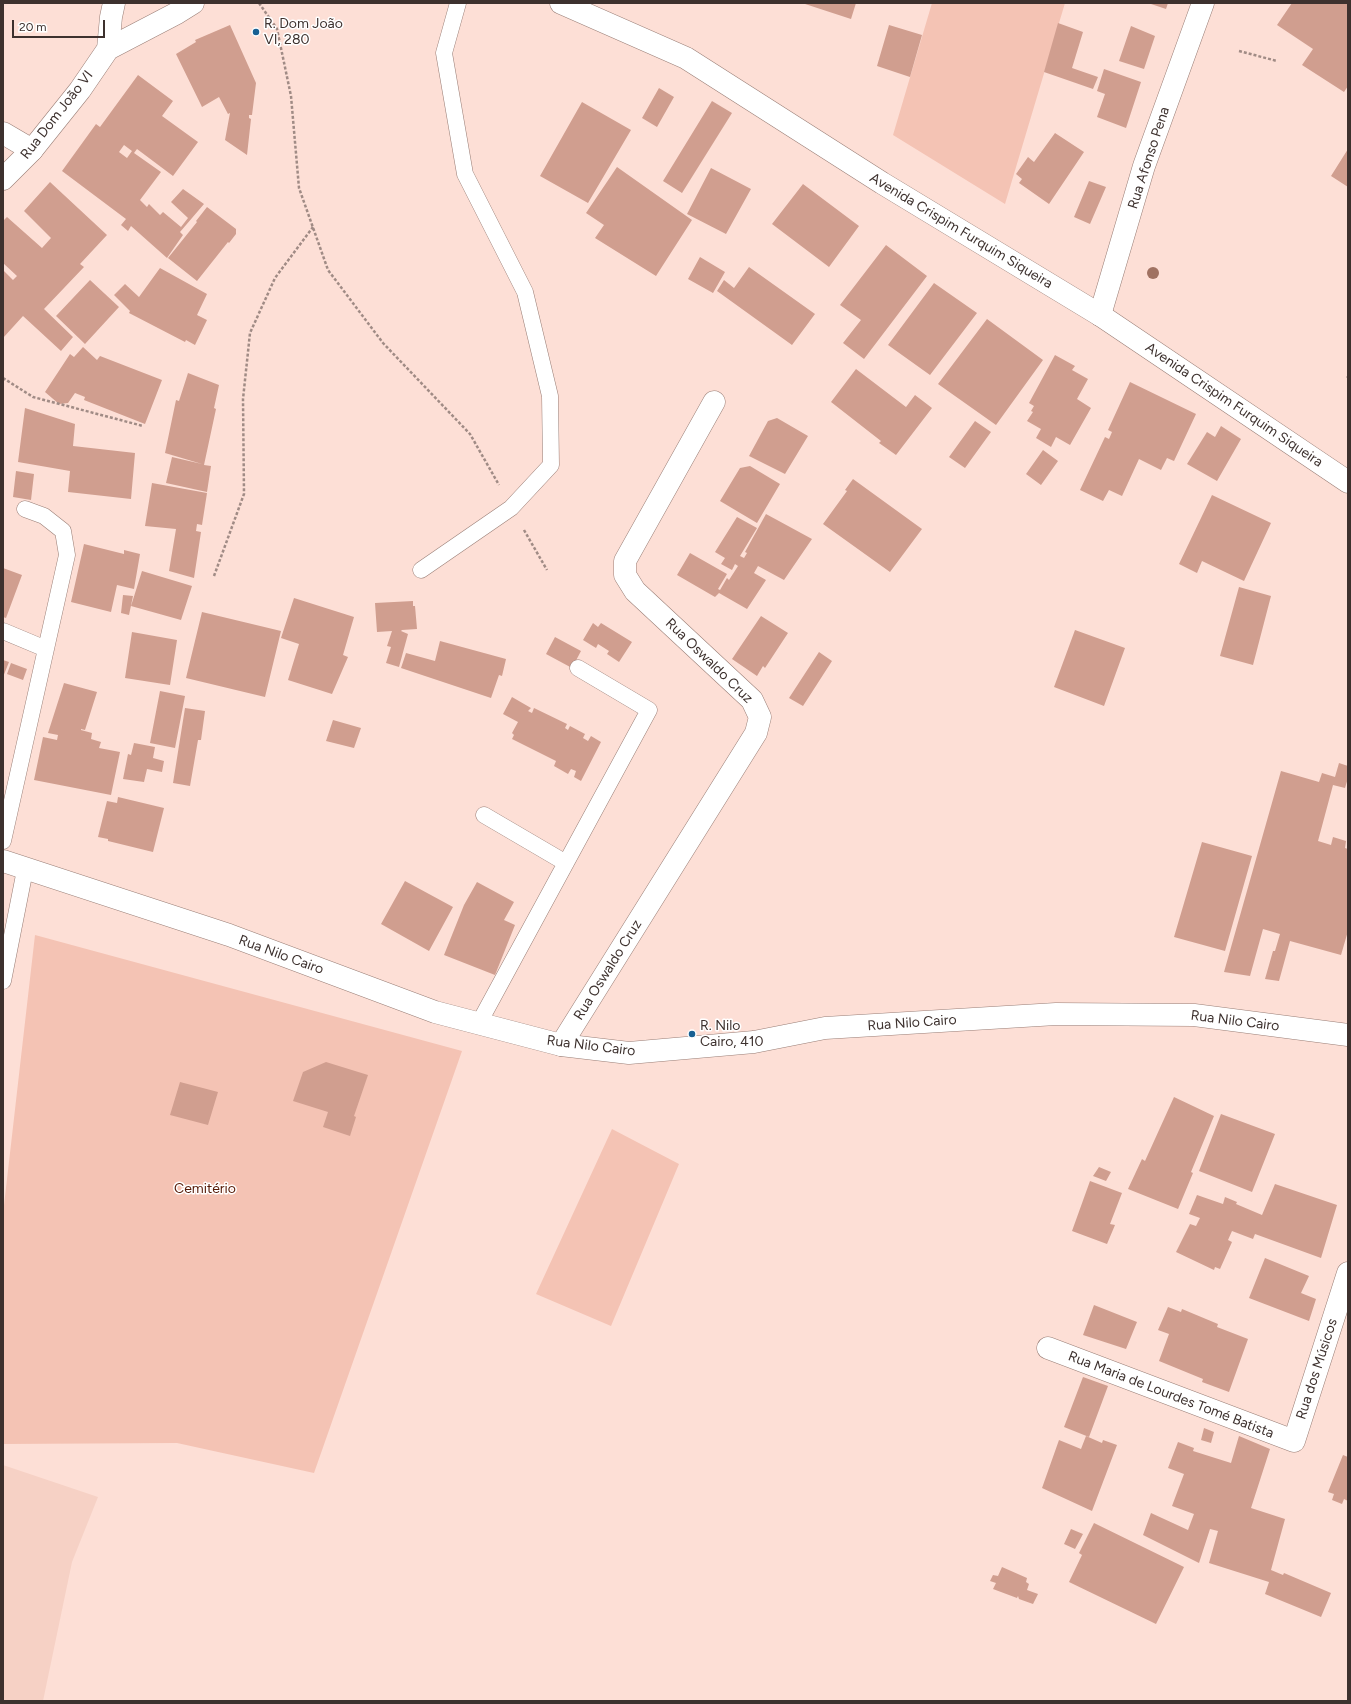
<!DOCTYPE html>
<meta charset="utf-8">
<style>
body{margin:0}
#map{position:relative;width:1351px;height:1704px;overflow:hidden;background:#fddfd6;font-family:Figtree,sans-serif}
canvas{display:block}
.frame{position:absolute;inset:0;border:4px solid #3d312e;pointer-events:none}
.scale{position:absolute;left:12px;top:20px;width:93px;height:18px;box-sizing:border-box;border:2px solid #3d312e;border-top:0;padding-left:5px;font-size:12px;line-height:14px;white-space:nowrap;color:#3d312e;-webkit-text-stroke:3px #fff;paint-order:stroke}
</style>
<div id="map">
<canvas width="1351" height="1704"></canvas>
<div class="frame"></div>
<div class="scale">20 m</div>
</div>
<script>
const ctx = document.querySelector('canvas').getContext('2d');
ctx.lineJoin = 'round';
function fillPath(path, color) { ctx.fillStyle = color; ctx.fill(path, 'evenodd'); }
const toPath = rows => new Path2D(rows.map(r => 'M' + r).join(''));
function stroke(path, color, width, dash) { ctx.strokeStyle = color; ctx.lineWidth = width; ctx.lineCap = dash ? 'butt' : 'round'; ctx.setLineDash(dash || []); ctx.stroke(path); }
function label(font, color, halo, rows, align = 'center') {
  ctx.font = font + ' Figtree,sans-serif'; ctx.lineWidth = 3; ctx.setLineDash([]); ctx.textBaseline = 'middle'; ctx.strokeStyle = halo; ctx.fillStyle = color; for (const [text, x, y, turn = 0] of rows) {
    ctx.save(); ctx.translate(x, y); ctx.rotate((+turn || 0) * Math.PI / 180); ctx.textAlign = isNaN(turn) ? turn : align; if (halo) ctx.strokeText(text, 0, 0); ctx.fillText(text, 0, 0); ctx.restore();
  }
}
fillPath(toPath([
 [3,1465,98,1497,72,1562,43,1701,3,1701]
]), '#f6d1c5');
fillPath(toPath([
 [932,3,1065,3,1005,204,893,135],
 [35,935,462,1051,314,1473,177,1443,3,1444,3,1214],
 [612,1129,679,1164,611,1326,536,1294]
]), '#f4c3b4');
fillPath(toPath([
 [802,3,856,3,851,19],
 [1148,3,1168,3,1166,9],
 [1292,3,1348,3,1348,86,1344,92,1302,65,1313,49,1277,25],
 [1058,23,1083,32,1072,68,1098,77,1093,89,1044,72],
 [230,25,256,83,252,115,249,115,249,118,251,119,247,155,225,140,230,113,228,114,219,97,202,107,176,54,196,42,195,40],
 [889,25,922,35,910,77,877,66],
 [1131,26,1155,36,1144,69,1119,61],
 [1104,69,1141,82,1126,128,1097,117,1105,94,1097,91],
 [138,75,173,101,162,116,198,142,173,176,137,149,134,153,161,172,140,200,147,207,149,204,160,215,163,212,181,227,188,218,171,202,183,189,204,204,180,232,183,235,167,258,131,226,128,231,121,225,126,219,62,171,96,124,100,127],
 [124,145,132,151,127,158,119,152],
 [659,88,674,97,657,127,642,118],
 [712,101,732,113,682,193,663,181],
 [582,102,631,130,588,203,540,176],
 [1055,133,1084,152,1049,204,1019,183,1022,179,1016,174,1028,157,1034,162],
 [1348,149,1348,187,1331,176],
 [617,167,692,220,656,276,595,238,604,225,586,213],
 [711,168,751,189,726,234,687,214],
 [1089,181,1106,187,1090,224,1074,217],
 [50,182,107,235,80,264,84,267,44,309,73,337,61,351,23,316,3,338,3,270,13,280,17,276,3,263,3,221,7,217,42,248,51,238,24,211],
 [803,184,859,226,829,267,772,224],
 [207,207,236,229,236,234,229,243,228,242,197,281,168,258,197,222,196,221],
 [886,245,927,276,864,359,843,343,861,320,840,305],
 [700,257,725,272,713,293,688,279],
 [749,267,815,314,792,345,717,291,724,280,734,288],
 [160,268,207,294,197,315,207,320,195,345,186,340,185,342,129,313,130,311,114,295,125,284,139,297],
 [90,280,119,307,85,344,56,316],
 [934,283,977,313,930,375,888,345],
 [987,319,1043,360,996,425,938,384],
 [83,347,97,360,100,356,162,380,145,424,84,400,85,397,75,393,68,403,59,404,45,392,70,354,74,357],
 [1055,355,1075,366,1072,370,1088,379,1077,399,1091,408,1070,445,1056,437,1051,447,1036,438,1041,429,1027,421,1033,412,1031,411,1034,406,1029,403],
 [856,369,906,407,915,395,932,408,896,455,879,443,881,441,831,402],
 [188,373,219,385,214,408,216,409,204,465,211,466,207,492,166,483,172,457,202,464,165,453,176,400,179,401],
 [1130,382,1196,414,1174,461,1167,458,1161,470,1139,459,1122,496,1109,490,1103,501,1080,490,1105,437,1109,439,1112,432,1108,430],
 [25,408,75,424,73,446,135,453,131,499,68,492,70,471,18,462],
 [777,418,808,436,785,474,749,456,768,421],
 [975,421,991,432,965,468,949,457],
 [1221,426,1241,439,1217,481,1187,464,1207,432,1215,437],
 [1043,450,1058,461,1041,485,1026,474],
 [750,466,780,484,757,523,720,501,740,468],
 [16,471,34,474,31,500,13,497],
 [853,479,922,529,890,572,823,524,847,491,845,490],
 [152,483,207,493,202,525,197,524,196,531,201,532,194,578,169,571,176,529,145,526],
 [1212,495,1271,523,1244,581,1202,561,1197,573,1179,564],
 [766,514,812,539,784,580,758,566,754,573,766,580,747,609,719,593,715,597,677,575,690,553,727,574,718,589,720,590,727,578,729,580,738,566,735,564,732,570,721,564,725,558,715,552,737,517,757,528,740,556,744,558,747,553,745,552],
 [84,544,124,554,124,550,140,554,134,589,117,585,111,612,71,602],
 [3,568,22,575,6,618,3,617],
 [142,571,192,586,181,620,131,606],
 [1239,587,1271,596,1253,665,1220,656],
 [123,595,133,596,129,615,121,613],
 [294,598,354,617,343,655,348,657,332,694,288,680,299,644,281,638],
 [413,601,413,606,415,606,417,629,402,630,401,631,408,634,399,667,386,663,391,647,387,646,392,631,377,632,375,603],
 [202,612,281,631,265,697,186,678],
 [761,616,788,633,765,668,763,666,757,676,732,659],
 [593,623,598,627,601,623,632,642,619,662,607,654,609,651,598,644,596,648,583,640],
 [1075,630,1125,648,1104,706,1054,687],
 [132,632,177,640,170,685,125,678],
 [555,637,581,651,572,668,546,654],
 [440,641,506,659,502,676,499,675,491,698,401,668,406,653,435,661],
 [819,652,832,661,803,706,789,698],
 [3,660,9,662,3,677],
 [11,663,27,669,23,680,7,674],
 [64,683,97,692,85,730,81,729,81,730,92,733,91,739,101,742,99,748,120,752,111,795,34,780,43,737,57,740,58,735,48,733],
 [160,691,185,696,175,748,150,743],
 [512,697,531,708,528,711,532,713,534,708,567,724,565,728,568,730,570,726,585,734,583,738,588,741,591,736,601,742,581,781,574,777,576,771,571,769,568,774,554,766,556,761,512,739,514,735,512,733,518,722,503,714],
 [185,708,205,711,201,740,198,740,190,786,173,783],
 [333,720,361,728,354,748,326,741],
 [134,743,155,747,153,758,164,761,162,772,147,769,144,782,123,779,128,754,131,755],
 [1339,763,1348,766,1348,778,1345,788,1333,785,1318,841,1331,845,1333,837,1346,841,1345,848,1348,849,1348,931,1341,955,1290,941,1279,981,1265,979,1273,951,1275,951,1280,934,1263,929,1250,976,1224,972,1281,771,1319,782,1322,773,1335,777],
 [118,797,164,808,153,852,108,841,108,839,98,837,107,801,117,803],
 [1202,842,1252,856,1225,951,1174,937],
 [405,881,453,907,429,951,381,924],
 [477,882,514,902,504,920,515,925,495,975,444,955,464,905],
 [326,1062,368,1075,354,1116,356,1117,350,1136,323,1127,328,1112,293,1101,303,1072],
 [180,1082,218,1092,208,1125,170,1115],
 [1174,1097,1214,1116,1191,1172,1193,1173,1178,1209,1128,1189,1142,1159,1145,1161],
 [1221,1114,1275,1134,1252,1192,1199,1171],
 [1099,1167,1111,1172,1106,1181,1093,1176],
 [1090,1181,1122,1193,1110,1224,1115,1225,1107,1244,1072,1231],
 [1275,1184,1337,1205,1321,1258,1255,1234,1253,1239,1232,1231,1228,1240,1232,1242,1220,1269,1215,1267,1214,1270,1176,1252,1190,1224,1196,1226,1200,1218,1189,1214,1197,1195,1223,1204,1225,1197,1237,1202,1236,1204,1262,1215],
 [1265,1258,1309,1276,1301,1293,1316,1299,1309,1321,1249,1298],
 [1094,1305,1137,1322,1126,1349,1083,1335],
 [1168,1307,1181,1312,1182,1309,1218,1324,1217,1327,1248,1339,1229,1392,1202,1382,1203,1379,1159,1361,1169,1334,1158,1330],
 [1083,1377,1108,1386,1089,1437,1064,1427],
 [1204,1428,1214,1432,1211,1443,1201,1440],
 [1086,1436,1102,1443,1103,1440,1117,1445,1092,1511,1042,1488,1059,1440,1081,1449],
 [1239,1436,1270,1449,1251,1508,1285,1519,1271,1570,1283,1575,1284,1573,1331,1593,1321,1617,1265,1594,1269,1582,1209,1563,1218,1531,1210,1529,1199,1563,1143,1535,1151,1513,1188,1530,1194,1514,1172,1506,1184,1474,1168,1468,1178,1442,1194,1448,1193,1451,1231,1463],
 [1343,1455,1348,1457,1348,1501,1344,1499,1342,1504,1332,1500,1334,1494,1328,1492],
 [1094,1523,1184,1567,1156,1624,1069,1582,1082,1555,1079,1553],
 [1071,1529,1083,1534,1075,1549,1064,1544],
 [1002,1567,1027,1578,1026,1582,1029,1584,1027,1590,1038,1594,1033,1604,1019,1599,1018,1596,1017,1598,993,1589,996,1583,990,1581,993,1575,998,1576]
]), '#d09e8f');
const service = toPath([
 [421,570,511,508,551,465,550,396,525,292,465,174,444,53,458,3],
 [3,631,46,649],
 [484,815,566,863],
 [3,841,67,555,63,531,44,516,25,509],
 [3,981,25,870],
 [479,1023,649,710,578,668]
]);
const minor = toPath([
 [3,133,32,150],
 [1100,315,1144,166,1203,3],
 [561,1045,756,733,760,717,752,700,635,591,625,575,625,561,714,402],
 [1048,1348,1294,1441,1348,1273]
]);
const tertiary = toPath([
 [108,49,177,13,193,3],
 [3,179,32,150,80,90,108,49,111,17,114,3],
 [3,861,229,935,435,1012,561,1045,629,1053,754,1042,825,1028,1056,1014,1194,1015,1348,1035]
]);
const secondary = toPath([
 [561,3,686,58,882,183,1100,315,1348,482]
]);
stroke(service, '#997e76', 17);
stroke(minor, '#997e76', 23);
stroke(tertiary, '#997e76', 23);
stroke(secondary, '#997e76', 23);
stroke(toPath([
 [259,3,277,29,291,96,299,188,328,270,383,343,470,434,499,485],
 [1239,51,1277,61],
 [3,378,33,397,143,426],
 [1347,378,1348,377],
 [524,530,547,570],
 [214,576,244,494,243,399,250,333,275,278,313,227]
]), '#a08b85', 2.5, [3, 2]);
stroke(service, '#fff', 16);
stroke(minor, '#fff', 22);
stroke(tertiary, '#fff', 22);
stroke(secondary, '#fff', 22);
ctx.fillStyle = '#a07262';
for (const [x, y] of [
 [1153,273]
]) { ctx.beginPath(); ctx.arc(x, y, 6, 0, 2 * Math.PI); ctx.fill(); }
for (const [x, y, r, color] of [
 [256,32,4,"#176093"],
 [692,1034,4,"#176093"]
]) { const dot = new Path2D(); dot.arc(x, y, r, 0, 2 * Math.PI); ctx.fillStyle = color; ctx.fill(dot); stroke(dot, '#fff', 1.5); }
label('14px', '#3d312e', '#fff', [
 ["R. Dom João",264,24],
 ["VI, 280",264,40],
 ["R. Nilo",700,1026],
 ["Cairo, 410",700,1042]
], 'left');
label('14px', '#3d312e', '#fff', [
 ["Rua Dom João VI",57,115,-52],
 ["Rua Afonso Pena",1149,158,-72],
 ["Avenida Crispim Furquim Siqueira",961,231,31],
 ["Avenida Crispim Furquim Siqueira",1234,405,34],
 ["Rua Oswaldo Cruz",709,661,44],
 ["Rua Nilo Cairo",281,955,20],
 ["Rua Oswaldo Cruz",608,970,-58],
 ["Rua Nilo Cairo",1235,1021,7],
 ["Rua Nilo Cairo",912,1023,-4],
 ["Rua Nilo Cairo",591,1046,7],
 ["Rua dos Músicos",1317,1369,-72],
 ["Rua Maria de Lourdes Tomé Batista",1171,1395,21]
]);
label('14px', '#541804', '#fff', [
 ["Cemitério",205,1189]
]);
</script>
